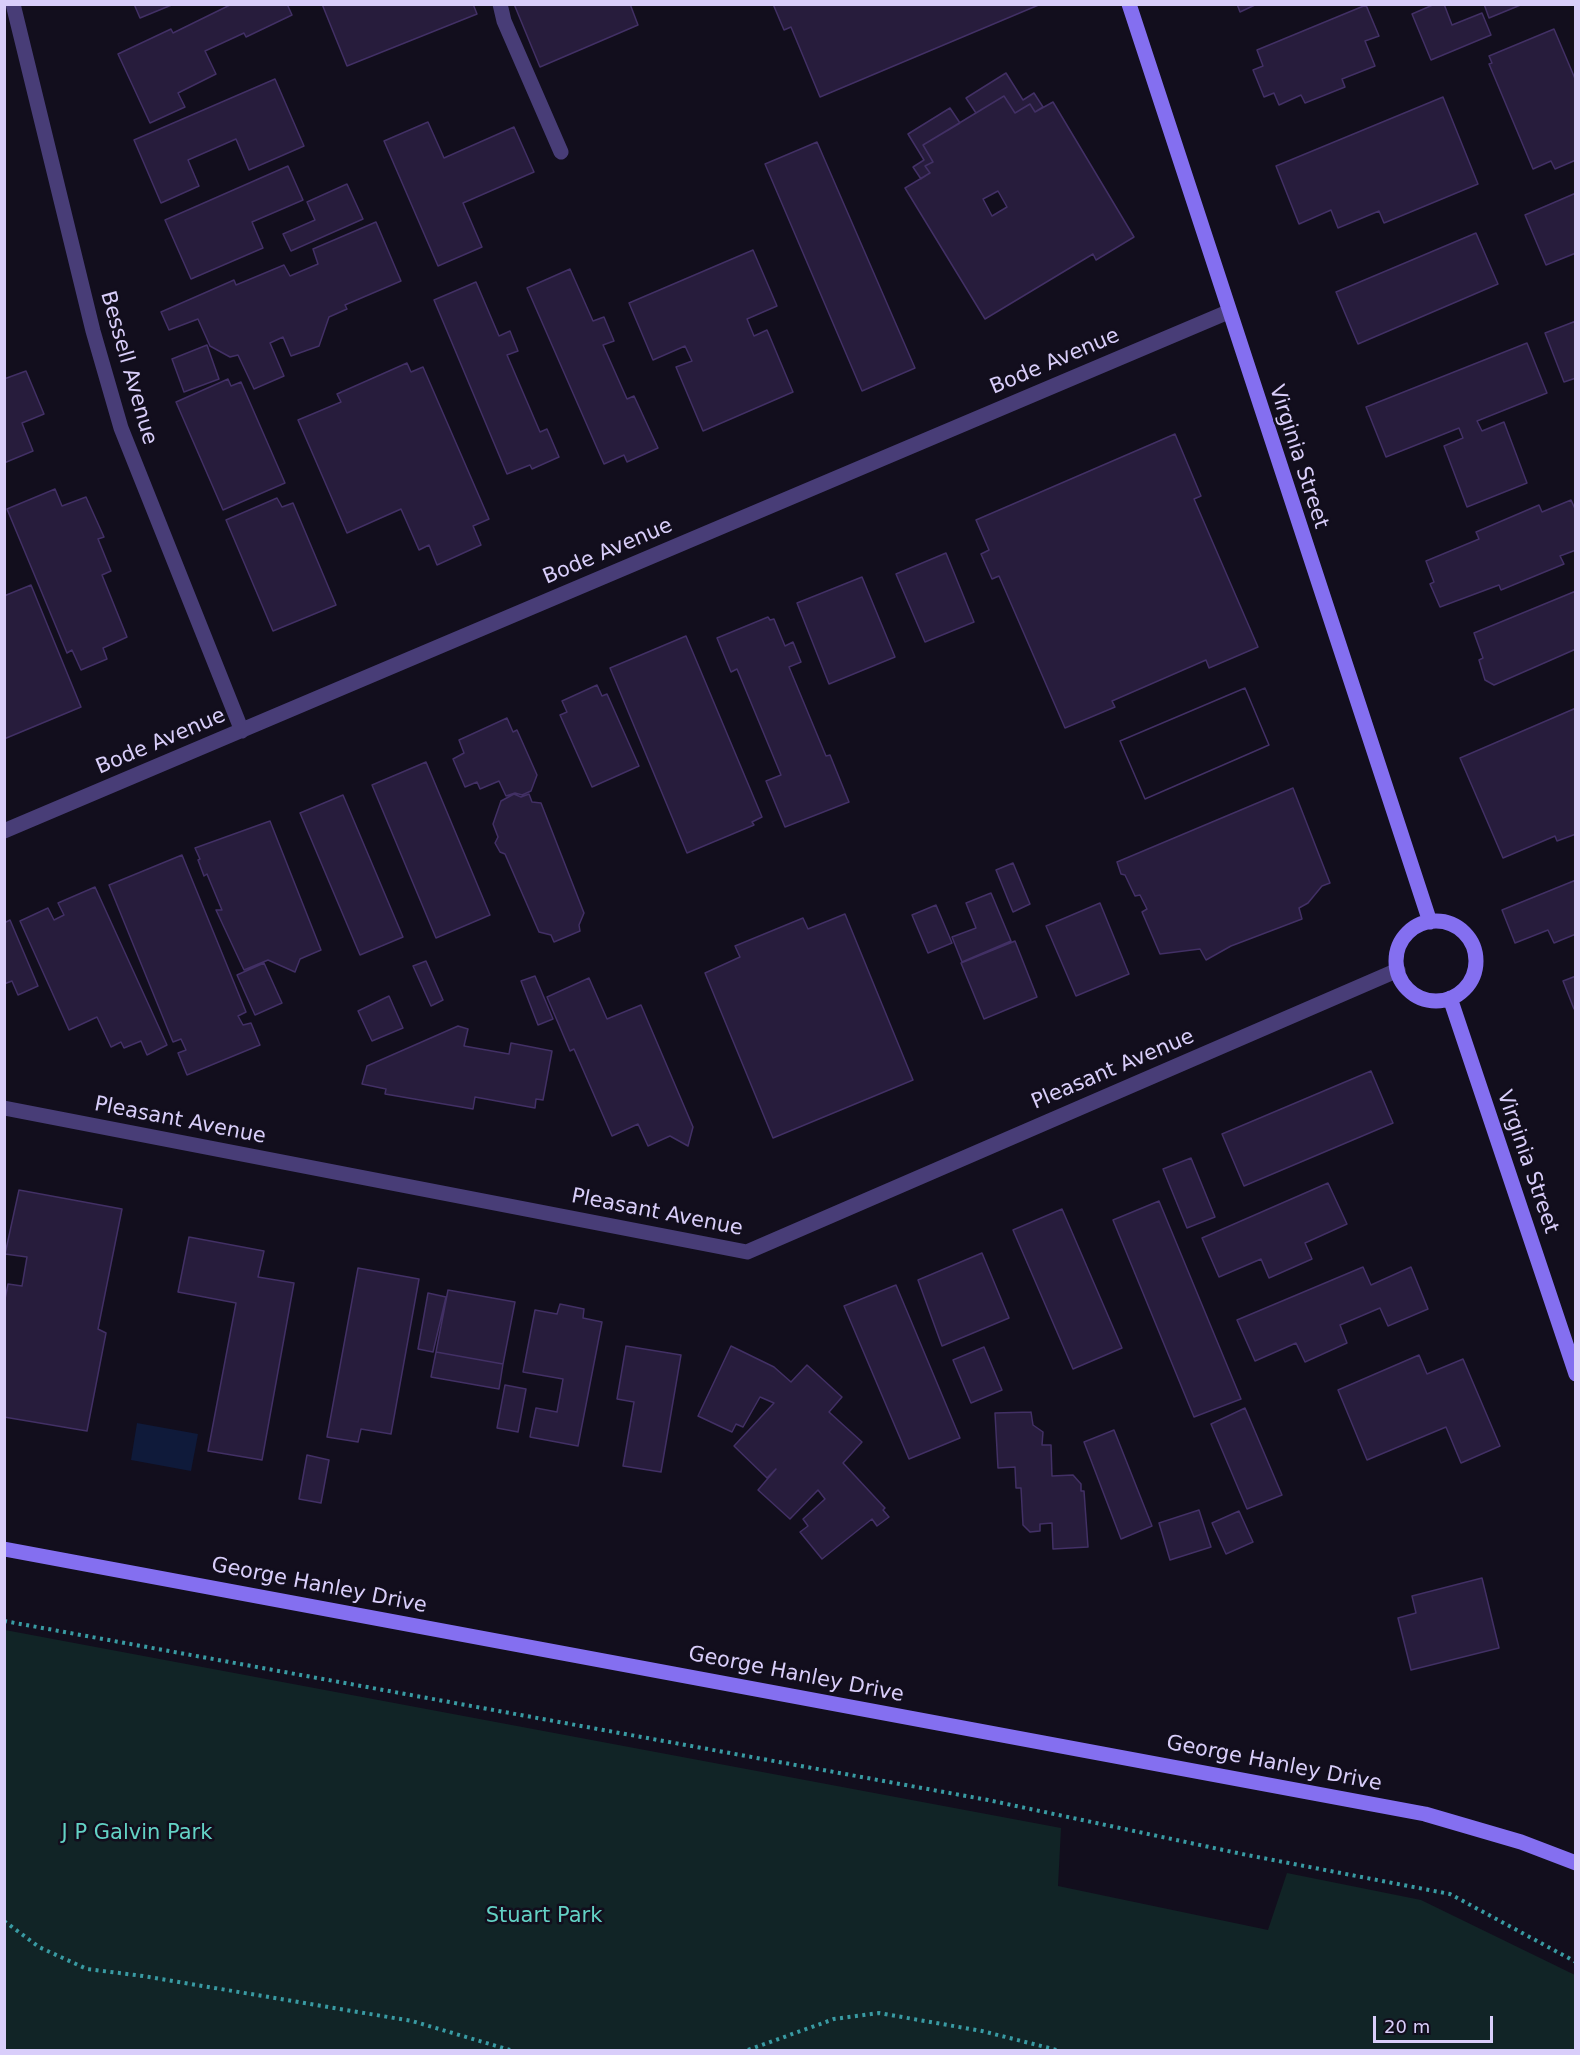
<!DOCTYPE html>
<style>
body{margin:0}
#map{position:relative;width:1580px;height:2055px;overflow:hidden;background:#120e1d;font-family:"DejaVu Sans",sans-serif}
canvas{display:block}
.frame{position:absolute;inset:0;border:6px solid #d9cefa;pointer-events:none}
.scale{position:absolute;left:1373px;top:2016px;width:120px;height:27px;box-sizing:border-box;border:3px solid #d9cefa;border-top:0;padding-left:8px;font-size:18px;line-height:21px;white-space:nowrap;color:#d9cefa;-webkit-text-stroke:4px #120e1d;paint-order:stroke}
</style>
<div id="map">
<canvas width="1580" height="2055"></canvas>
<div class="frame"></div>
<div class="scale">20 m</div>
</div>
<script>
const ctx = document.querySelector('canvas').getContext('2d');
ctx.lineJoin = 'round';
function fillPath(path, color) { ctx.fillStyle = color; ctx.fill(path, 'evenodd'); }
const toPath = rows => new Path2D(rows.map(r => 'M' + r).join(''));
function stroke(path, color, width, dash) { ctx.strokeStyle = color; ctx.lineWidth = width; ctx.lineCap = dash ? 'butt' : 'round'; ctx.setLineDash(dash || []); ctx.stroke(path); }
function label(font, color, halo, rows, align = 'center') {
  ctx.font = font + ' "DejaVu Sans",sans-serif'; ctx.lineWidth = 5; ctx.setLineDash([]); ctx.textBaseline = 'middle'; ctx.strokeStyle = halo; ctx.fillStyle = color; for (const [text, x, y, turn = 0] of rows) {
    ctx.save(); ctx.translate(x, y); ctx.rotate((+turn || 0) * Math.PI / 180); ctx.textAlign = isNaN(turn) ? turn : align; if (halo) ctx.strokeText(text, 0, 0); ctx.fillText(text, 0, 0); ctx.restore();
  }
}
fillPath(toPath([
 [5,1630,1061,1828,1058,1886,1268,1930,1287,1873,1421,1900,1575,1975,1575,2050,5,2050]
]), '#112426');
fillPath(toPath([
 [137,1423,198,1434,191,1471,131,1460]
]), '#0f1a3a');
const building = toPath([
 [134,4,174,4,140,18,134,4],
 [232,4,287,4,292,15,246,37,244,33,205,51,216,74,178,93,185,107,150,123,118,54,171,29,173,33,232,4],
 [322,4,473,4,477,14,347,66,322,4],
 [514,4,630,4,638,25,540,67,514,4],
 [773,4,1041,4,820,97,791,27,784,30,773,4],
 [1237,4,1257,4,1240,12,1237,4],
 [1435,4,1444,4,1452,25,1482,13,1491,35,1431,60,1412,14,1435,4],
 [1484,4,1523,4,1489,18,1484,4],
 [1366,5,1379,36,1365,41,1375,66,1342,79,1345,87,1305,103,1301,95,1279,105,1274,93,1264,97,1253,70,1263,66,1257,50,1366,5],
 [1554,29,1576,81,1576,160,1555,169,1551,161,1533,169,1489,64,1492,63,1489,56,1554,29],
 [1006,73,1023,100,1034,93,1043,107,1035,112,1030,104,1015,113,1004,96,976,113,966,98,1006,73],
 [275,79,304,146,249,170,236,139,188,160,199,186,161,203,134,140,275,79],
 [1004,96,1015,113,1030,104,1035,112,1053,102,1134,237,1096,260,1093,254,985,319,905,188,930,173,925,166,933,162,923,145,1004,96],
 [1443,97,1478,184,1384,223,1379,211,1338,228,1331,210,1299,224,1276,166,1443,97],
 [950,108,960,123,923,145,933,162,925,166,930,173,921,179,913,167,924,160,908,134,950,108],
 [428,122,444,158,514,127,534,172,463,203,482,247,438,266,384,141,428,122],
 [817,142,915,368,862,391,765,164,817,142],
 [288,166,303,200,252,222,263,248,191,279,165,220,288,166],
 [347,184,363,219,291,251,283,234,315,220,307,202,347,184],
 [998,191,1007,207,992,216,983,199,998,191],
 [1576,193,1576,253,1546,265,1525,215,1576,193],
 [376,222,401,281,345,305,347,309,329,317,319,346,291,356,283,337,270,343,284,376,254,389,238,355,230,357,210,346,198,319,169,330,161,312,234,280,236,285,284,265,290,276,318,264,313,249,376,222],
 [1476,233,1498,284,1358,344,1336,292,1476,233],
 [753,250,777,306,747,319,754,336,767,330,793,392,703,431,676,367,692,361,685,346,653,360,629,303,753,250],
 [570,269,593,321,604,317,614,341,603,345,627,399,634,396,658,448,627,462,624,455,604,464,527,288,570,269],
 [476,282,499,336,510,331,518,351,507,355,540,432,547,429,559,457,532,469,530,465,507,474,434,300,476,282],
 [1576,321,1576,378,1564,382,1545,333,1576,321],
 [1527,343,1547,393,1477,421,1482,431,1504,422,1527,483,1467,507,1444,446,1463,438,1459,428,1386,457,1366,407,1527,343],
 [207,345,219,379,184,392,172,359,207,345],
 [407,363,411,372,423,367,489,519,473,526,481,545,437,565,429,545,419,550,401,509,347,533,298,420,341,402,337,394,407,363],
 [26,371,44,414,22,423,33,451,4,463,4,379,26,371],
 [228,379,231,386,241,382,285,483,223,510,176,402,228,379],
 [1175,434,1201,496,1194,499,1258,647,1209,668,1206,660,1112,701,1115,707,1065,728,999,576,992,579,981,554,989,550,976,520,1175,434],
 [55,489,62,506,86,497,104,537,98,539,111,571,102,575,127,637,103,648,107,659,81,670,72,650,67,653,7,509,55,489],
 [277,498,282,507,293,503,336,605,273,631,226,520,277,498],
 [1571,500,1576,511,1576,550,1560,556,1564,564,1501,590,1499,585,1440,607,1430,584,1434,582,1426,561,1479,539,1476,532,1539,505,1542,512,1571,500],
 [946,553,974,622,925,642,896,574,946,553],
 [862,577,895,657,829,684,797,603,862,577],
 [31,585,81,707,4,739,4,596,31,585],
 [1576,591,1576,649,1494,685,1485,680,1479,660,1483,658,1474,633,1576,591],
 [768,617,770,620,774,619,785,646,793,642,801,662,789,667,826,756,830,755,849,802,785,827,766,781,781,775,737,669,731,672,717,638,768,617],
 [686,636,762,817,752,822,754,825,687,853,610,668,686,636],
 [597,685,602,696,607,694,639,766,592,787,560,715,567,712,562,701,597,685],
 [1245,688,1269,745,1145,799,1120,741,1245,688],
 [1245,688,1269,745,1145,799,1120,741,1245,688],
 [1576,708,1576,834,1557,841,1555,836,1503,858,1460,758,1576,708],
 [507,718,513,732,517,730,537,775,531,791,522,795,515,793,506,796,499,781,480,789,477,782,465,787,453,759,464,753,459,740,507,718],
 [426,762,490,915,436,938,372,785,426,762],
 [1293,788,1330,883,1322,886,1308,903,1299,908,1302,919,1231,946,1206,960,1200,949,1160,954,1142,912,1147,909,1140,895,1135,896,1125,875,1121,874,1117,862,1293,788],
 [514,794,521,797,529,794,532,802,541,803,584,913,579,925,580,931,554,942,551,935,539,932,505,854,500,852,495,843,498,837,493,824,501,801,514,794],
 [343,795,403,937,360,955,300,813,343,795],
 [270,821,321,950,300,959,295,972,268,960,244,970,216,910,222,910,207,874,204,876,198,860,200,859,195,848,270,821],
 [182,855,246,1012,238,1016,243,1025,251,1023,260,1045,187,1075,178,1053,186,1050,181,1039,173,1042,109,885,182,855],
 [1013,863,1030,904,1013,912,996,870,1013,863],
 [1576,880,1576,934,1554,943,1548,930,1515,943,1502,910,1576,880],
 [95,887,167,1045,147,1055,141,1041,124,1048,121,1042,111,1047,97,1017,69,1030,20,921,48,908,54,920,64,915,58,903,95,887],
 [991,893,1011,941,962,962,952,937,976,928,966,903,991,893],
 [1100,903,1129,974,1076,996,1046,926,1100,903],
 [936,905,952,943,928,953,912,915,936,905],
 [845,914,913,1080,773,1138,705,973,740,957,735,946,803,918,808,929,845,914],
 [10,920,38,986,18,995,12,981,4,984,4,923,10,920],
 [1015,941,1037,997,984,1019,961,963,1015,941],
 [426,961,443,1000,431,1006,413,966,426,961],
 [264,963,282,1003,255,1015,237,975,264,963],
 [535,976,553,1019,538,1025,521,981,535,976],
 [1576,976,1576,1008,1574,1009,1563,981,1576,976],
 [589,978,607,1019,641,1005,693,1127,688,1146,670,1136,648,1146,638,1124,612,1136,574,1049,570,1051,547,997,589,978],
 [389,996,403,1028,372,1041,358,1011,389,996],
 [458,1026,468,1029,464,1046,509,1054,511,1043,552,1051,543,1100,536,1099,535,1108,475,1097,473,1109,385,1094,386,1089,362,1084,367,1066,458,1026],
 [1371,1071,1393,1123,1244,1186,1222,1134,1371,1071],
 [1191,1158,1215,1217,1187,1228,1163,1169,1191,1158],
 [1328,1183,1347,1224,1305,1243,1312,1259,1269,1278,1261,1259,1219,1277,1202,1238,1328,1183],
 [19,1190,122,1209,98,1329,106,1333,87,1431,4,1417,4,1304,8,1284,22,1286,27,1257,5,1254,19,1190],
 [1159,1201,1241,1399,1194,1417,1113,1220,1159,1201],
 [1062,1209,1122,1348,1073,1369,1013,1230,1062,1209],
 [189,1237,264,1251,258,1277,294,1283,262,1460,208,1451,236,1303,178,1292,189,1237],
 [982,1253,1009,1318,942,1346,918,1280,982,1253],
 [1363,1267,1371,1285,1411,1267,1428,1309,1388,1326,1380,1308,1340,1325,1347,1343,1305,1362,1296,1343,1255,1361,1237,1320,1363,1267],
 [358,1268,419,1279,391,1434,361,1429,358,1442,327,1437,358,1268],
 [896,1285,960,1438,909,1459,844,1306,896,1285],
 [448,1290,515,1302,503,1364,436,1352,448,1290],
 [428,1293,446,1297,433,1352,418,1349,428,1293],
 [560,1304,584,1309,583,1318,602,1322,578,1446,530,1437,536,1408,557,1412,563,1379,523,1372,535,1310,557,1314,560,1304],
 [626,1346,681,1355,661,1472,623,1466,634,1402,617,1399,626,1346],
 [731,1346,774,1367,791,1382,807,1365,842,1397,829,1412,862,1442,843,1463,885,1508,883,1510,889,1517,877,1526,872,1519,822,1559,800,1532,808,1526,803,1519,825,1499,818,1490,790,1519,758,1490,776,1469,767,1478,734,1446,774,1403,760,1397,743,1427,736,1424,732,1432,698,1416,731,1346],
 [984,1347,1002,1390,971,1403,953,1360,984,1347],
 [436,1352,503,1364,499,1389,431,1377,436,1352],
 [1419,1355,1427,1374,1463,1359,1500,1446,1461,1463,1446,1427,1367,1460,1338,1390,1419,1355],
 [505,1385,526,1389,518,1432,497,1428,505,1385],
 [1245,1408,1282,1495,1247,1509,1211,1424,1245,1408],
 [1031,1412,1033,1425,1043,1432,1042,1445,1051,1445,1052,1476,1073,1475,1081,1484,1081,1491,1084,1491,1088,1547,1053,1549,1052,1523,1040,1524,1040,1531,1030,1532,1023,1525,1021,1488,1016,1488,1015,1467,998,1468,995,1413,1031,1412],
 [1114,1430,1152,1526,1121,1539,1084,1442,1114,1430],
 [307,1455,329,1460,321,1503,299,1499,307,1455],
 [1199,1510,1211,1547,1170,1560,1159,1523,1199,1510],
 [1239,1511,1253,1542,1226,1554,1212,1523,1239,1511],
 [1482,1578,1499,1648,1411,1670,1398,1618,1416,1613,1412,1596,1482,1578]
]);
fillPath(building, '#271c3c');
stroke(building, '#423065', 1.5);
stroke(toPath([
 [4,1621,988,1800,1247,1855,1450,1894,1576,1962],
 [4,1921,39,1947,87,1969,143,1976,412,2021,510,2050],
 [748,2050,834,2019,879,2013,982,2031,1057,2050]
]), '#399ba3', 4, [3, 4.5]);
stroke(toPath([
 [500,4,504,21,561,152]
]), '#483d77', 15);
stroke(toPath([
 [13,4,93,331,121,428,242,731],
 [4,831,1228,312],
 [4,1108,747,1252,1398,970]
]), '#483d77', 15);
stroke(toPath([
 [1129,4,1430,922],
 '1396 961a40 40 0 1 1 80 0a40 40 0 1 1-80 0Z',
 [1450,998,1576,1374],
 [4,1549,1425,1814,1521,1842,1576,1863]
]), '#846ff0', 15);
label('21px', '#d9cefa', '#120e1d', [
 ["Bode Avenue",1055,362,-23],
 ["Bessell Avenue",128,368,74],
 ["Virginia Street",1298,457,72],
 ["Bode Avenue",608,552,-23],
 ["Bode Avenue",161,742,-23],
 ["Pleasant Avenue",1113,1070,-23],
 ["Pleasant Avenue",180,1121,11],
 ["Virginia Street",1527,1162,71],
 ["Pleasant Avenue",657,1213,11],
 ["George Hanley Drive",319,1586,11],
 ["George Hanley Drive",796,1675,11],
 ["George Hanley Drive",1274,1764,11]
]);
label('21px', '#63d2c5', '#120e1d', [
 ["J P Galvin Park",137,1834],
 ["Stuart Park",544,1917]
]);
</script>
